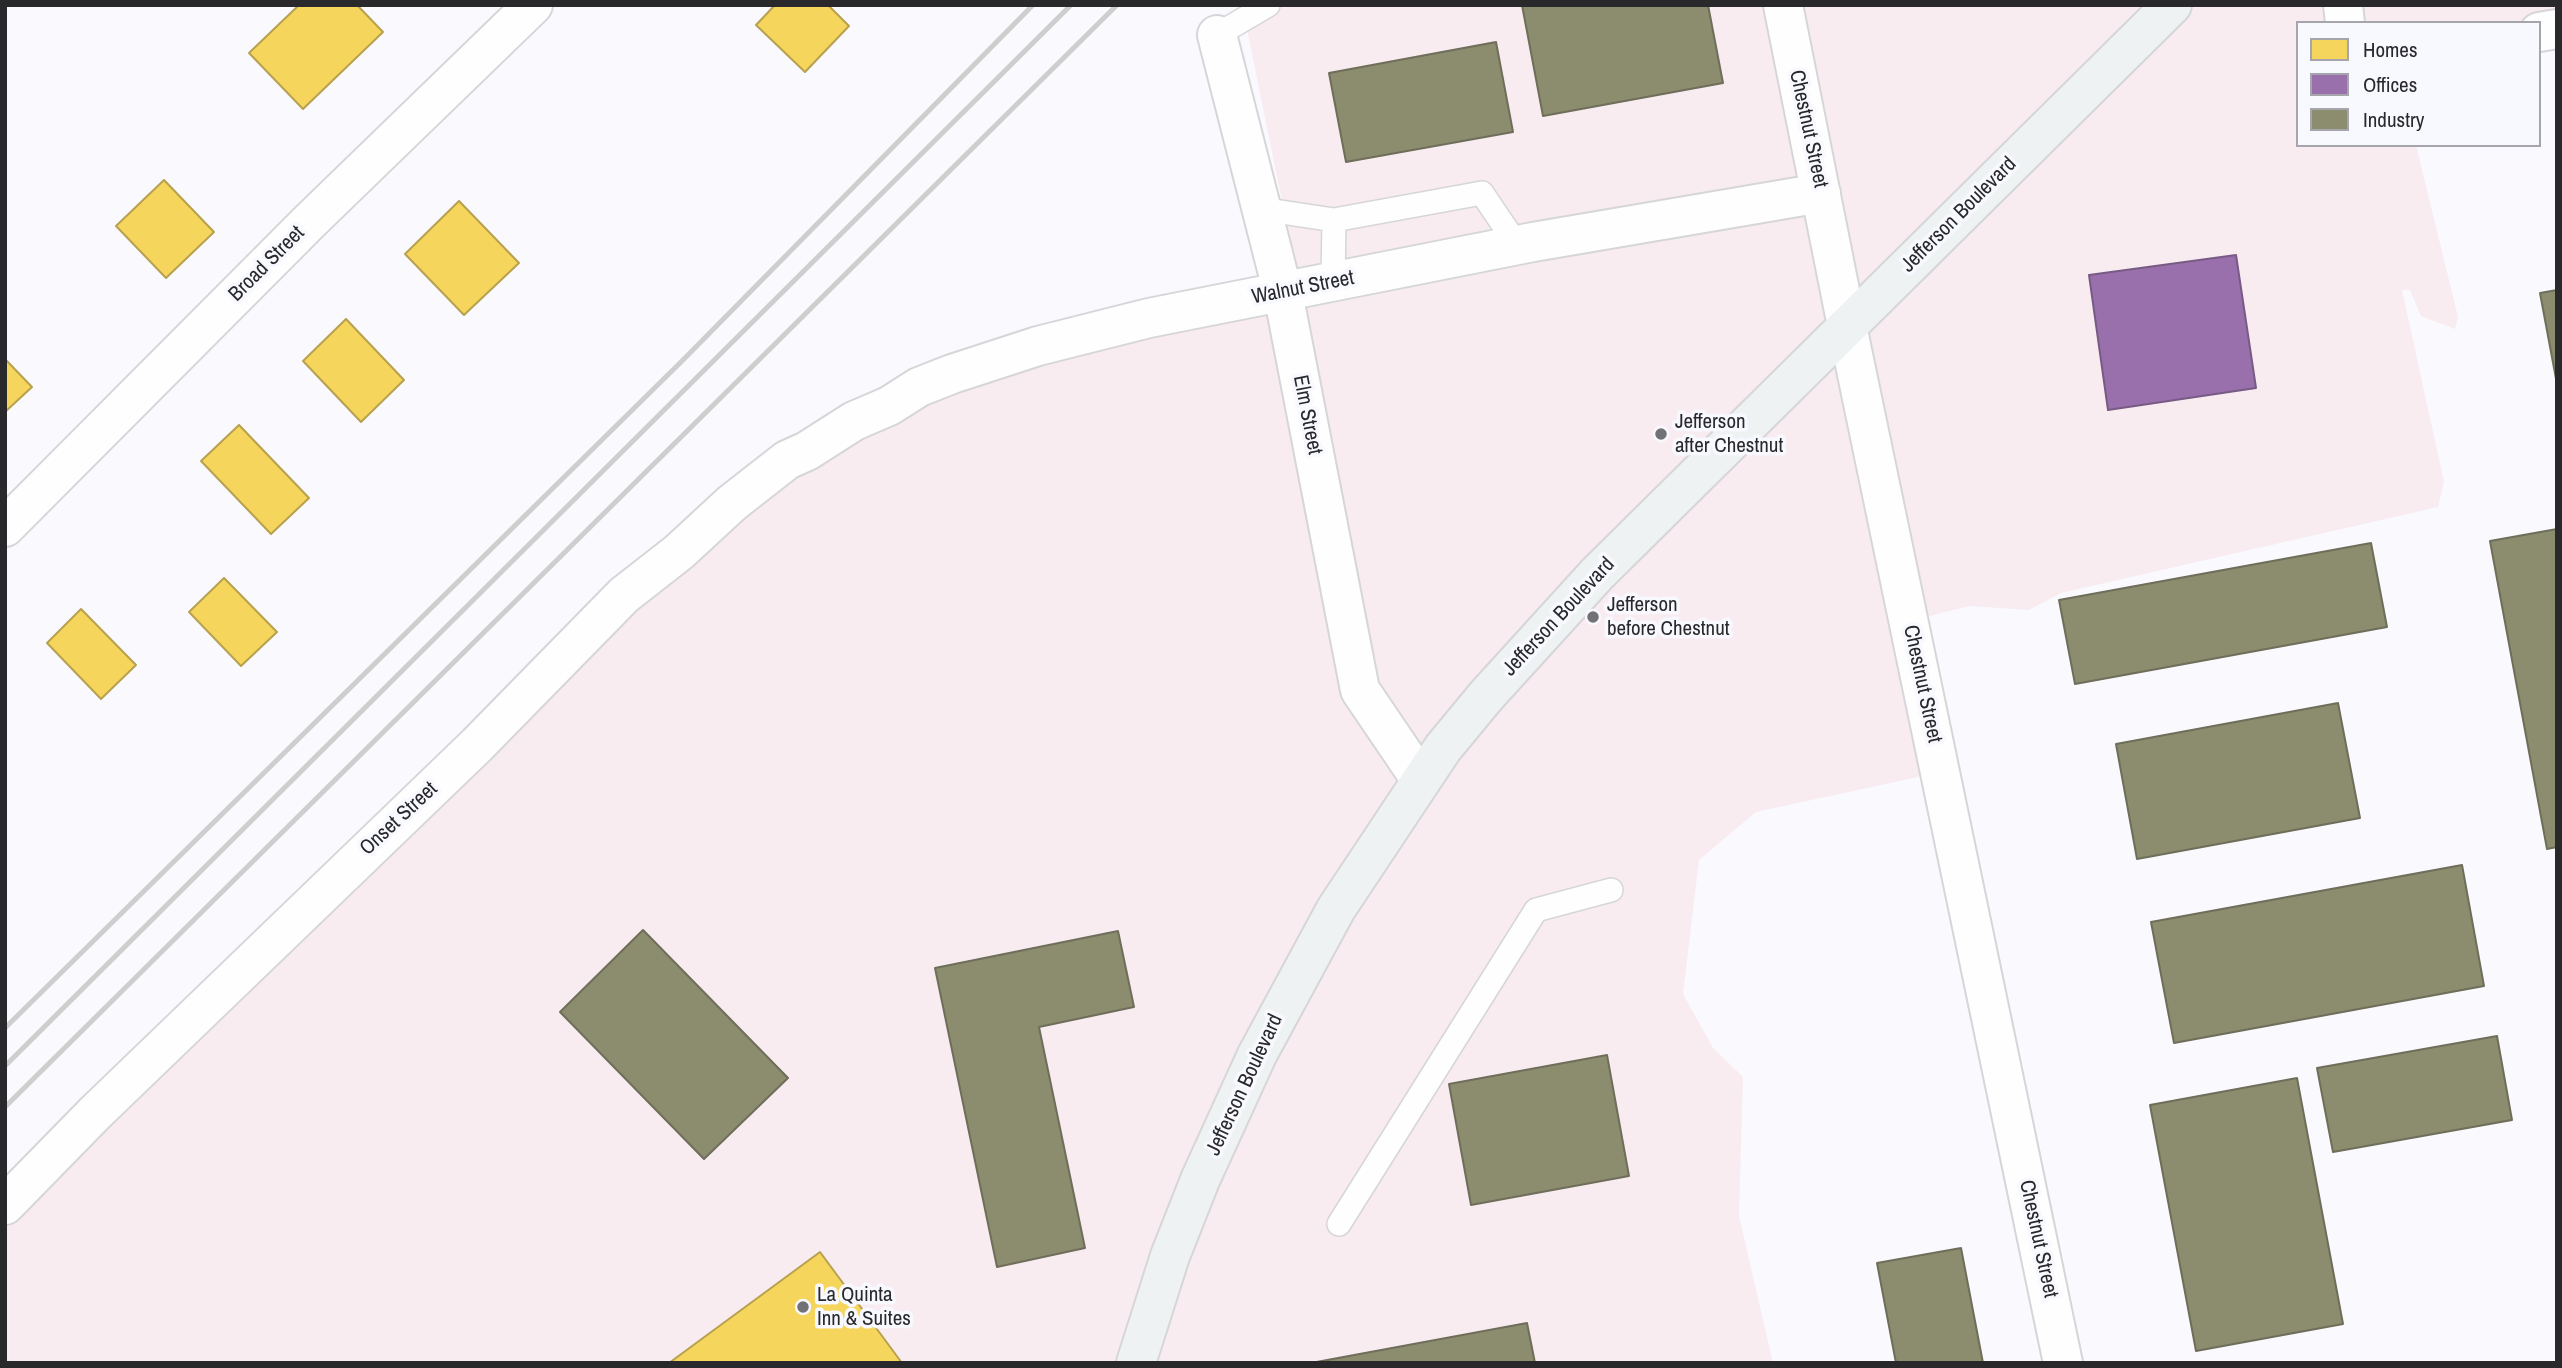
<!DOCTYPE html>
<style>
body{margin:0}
#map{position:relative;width:2562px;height:1368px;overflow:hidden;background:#f9f9fe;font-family:"Archivo Narrow",sans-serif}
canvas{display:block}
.frame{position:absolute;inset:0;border:7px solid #29292c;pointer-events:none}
.legend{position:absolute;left:2296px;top:21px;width:245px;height:126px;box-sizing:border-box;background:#f8f8ff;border:2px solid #a5a5ab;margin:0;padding:9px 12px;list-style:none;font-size:21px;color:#29292c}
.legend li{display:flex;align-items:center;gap:14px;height:35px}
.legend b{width:35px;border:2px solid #a5a5ab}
</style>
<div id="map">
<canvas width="2562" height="1368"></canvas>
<div class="frame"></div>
<ul class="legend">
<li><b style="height:19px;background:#f6d55c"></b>Homes</li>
<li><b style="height:19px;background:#9970ab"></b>Offices</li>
<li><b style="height:19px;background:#8c8c6e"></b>Industry</li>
</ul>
</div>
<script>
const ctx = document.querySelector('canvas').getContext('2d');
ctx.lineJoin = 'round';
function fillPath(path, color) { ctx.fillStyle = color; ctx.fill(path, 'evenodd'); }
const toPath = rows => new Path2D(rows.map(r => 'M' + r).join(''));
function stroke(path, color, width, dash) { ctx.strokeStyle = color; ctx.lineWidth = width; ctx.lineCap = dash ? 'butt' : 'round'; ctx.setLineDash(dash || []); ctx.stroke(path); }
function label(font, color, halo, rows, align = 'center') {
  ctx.font = font + ' "Archivo Narrow",sans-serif'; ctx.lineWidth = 7; ctx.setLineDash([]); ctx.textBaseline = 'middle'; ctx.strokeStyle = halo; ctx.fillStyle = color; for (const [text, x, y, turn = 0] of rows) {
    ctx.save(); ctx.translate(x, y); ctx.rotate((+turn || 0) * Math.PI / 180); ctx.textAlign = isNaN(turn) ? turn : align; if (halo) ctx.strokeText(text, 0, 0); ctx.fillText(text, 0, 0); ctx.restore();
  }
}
fillPath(toPath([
 [1242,5,2557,5,2557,32,2539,23,2298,23,2298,145,2416,145,2458,317,2455,329,2421,316,2410,290,2402,290,2444,482,2438,507,2061,593,2029,610,1969,606,1907,622,1932,774,1756,812,1699,860,1683,994,1713,1048,1743,1077,1739,1216,1773,1363,5,1363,5,1204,811,444,1296,270]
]), '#f8ecf1');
const homes = toPath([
 [299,5,357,5,383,32,303,109,249,53,299,5],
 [775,5,828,5,849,26,805,72,756,25,775,5],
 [164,180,214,232,166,278,116,226,164,180],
 [459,201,519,263,464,315,405,254,459,201],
 [346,319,404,380,361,422,303,361,346,319],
 [5,359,32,387,5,412,5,359],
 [239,425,309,498,271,534,201,461,239,425],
 [224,578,277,632,241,666,189,612,224,578],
 [81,609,136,665,101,699,47,643,81,609],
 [820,1252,902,1363,669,1363,820,1252]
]);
fillPath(homes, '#f6d55c');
stroke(homes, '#b8a14e', 2);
const offices = toPath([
 [2236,255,2256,388,2108,410,2089,275,2236,255]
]);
fillPath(offices, '#9970ab');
stroke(offices, '#775b85', 2);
const industry = toPath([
 [1522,5,1708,5,1723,83,1543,116,1522,5],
 [1496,42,1513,132,1346,162,1329,73,1496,42],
 [2557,290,2557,384,2540,293,2557,290],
 [2557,529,2557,847,2547,849,2490,541,2557,529],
 [2371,543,2387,627,2075,684,2059,600,2371,543],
 [2338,703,2360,818,2137,859,2116,744,2338,703],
 [2462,865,2484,986,2174,1043,2151,922,2462,865],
 [643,930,788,1078,704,1159,560,1012,643,930],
 [1118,931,1134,1007,1039,1027,1085,1248,997,1267,935,968,1118,931],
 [2497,1036,2512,1120,2333,1152,2317,1068,2497,1036],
 [1607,1055,1629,1176,1471,1205,1449,1084,1607,1055],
 [2297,1078,2343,1324,2196,1351,2150,1105,2297,1078],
 [1961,1248,1983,1363,1896,1363,1877,1263,1961,1248],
 [1527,1323,1535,1363,1311,1363,1527,1323]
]);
fillPath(industry, '#8c8c6e');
stroke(industry, '#6e6e5a', 2);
const service = toPath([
 [1217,35,1268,5],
 [1261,209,1334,220],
 [1333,283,1334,220,1482,193,1517,245],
 [1339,1224,1536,910,1611,890]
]);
const minor = toPath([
 [1783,5,1847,326,2063,1363],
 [2343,5,2345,23],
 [2539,32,2557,29],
 [1217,35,1283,293,1360,690,1421,780],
 [5,527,310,221,533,5],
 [5,1205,95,1113,477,745,624,595,679,552,732,503,787,460,807,451,854,421,889,406,919,387,952,374,1038,346,1149,318,1533,242,1821,193]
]);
const secondary = toPath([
 [1136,1363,1170,1256,1200,1180,1257,1055,1336,909,1443,748,1486,696,1597,574,2172,5]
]);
stroke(service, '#d6d6d9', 26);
stroke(minor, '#d6d6d9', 42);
stroke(secondary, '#d6d6d9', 42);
stroke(service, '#fefeff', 23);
stroke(minor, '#fefeff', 38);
stroke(secondary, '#eef2f3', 38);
stroke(toPath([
 [5,1028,683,360,1033,5],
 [5,1066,1071,5],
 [5,1107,1117,5]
]), '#cecece', 5);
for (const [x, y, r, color] of [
 [1661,434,7,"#727276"],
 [1593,617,7,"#727276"],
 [803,1307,7,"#727276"]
]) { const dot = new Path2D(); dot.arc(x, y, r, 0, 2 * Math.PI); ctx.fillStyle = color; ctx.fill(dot); stroke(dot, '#f8f8ff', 2.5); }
label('21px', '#29292c', '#f8f8ff', [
 ["Chestnut Street",1808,129,78],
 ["Jefferson Boulevard",1959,215,-45],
 ["Broad Street",267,264,-45],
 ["Walnut Street",1303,288,-11],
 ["Elm Street",1307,415,79],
 ["Jefferson Boulevard",1559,617,-47],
 ["Chestnut Street",1922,684,78],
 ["Onset Street",399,819,-43],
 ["Jefferson Boulevard",1245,1085,-65],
 ["Chestnut Street",2038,1239,78]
]);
label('21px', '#29292c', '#f8f8ff', [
 ["Jefferson",1675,422],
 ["after Chestnut",1675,446],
 ["Jefferson",1607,605],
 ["before Chestnut",1607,629],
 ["La Quinta",817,1295],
 ["Inn & Suites",817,1319]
], 'left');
</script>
